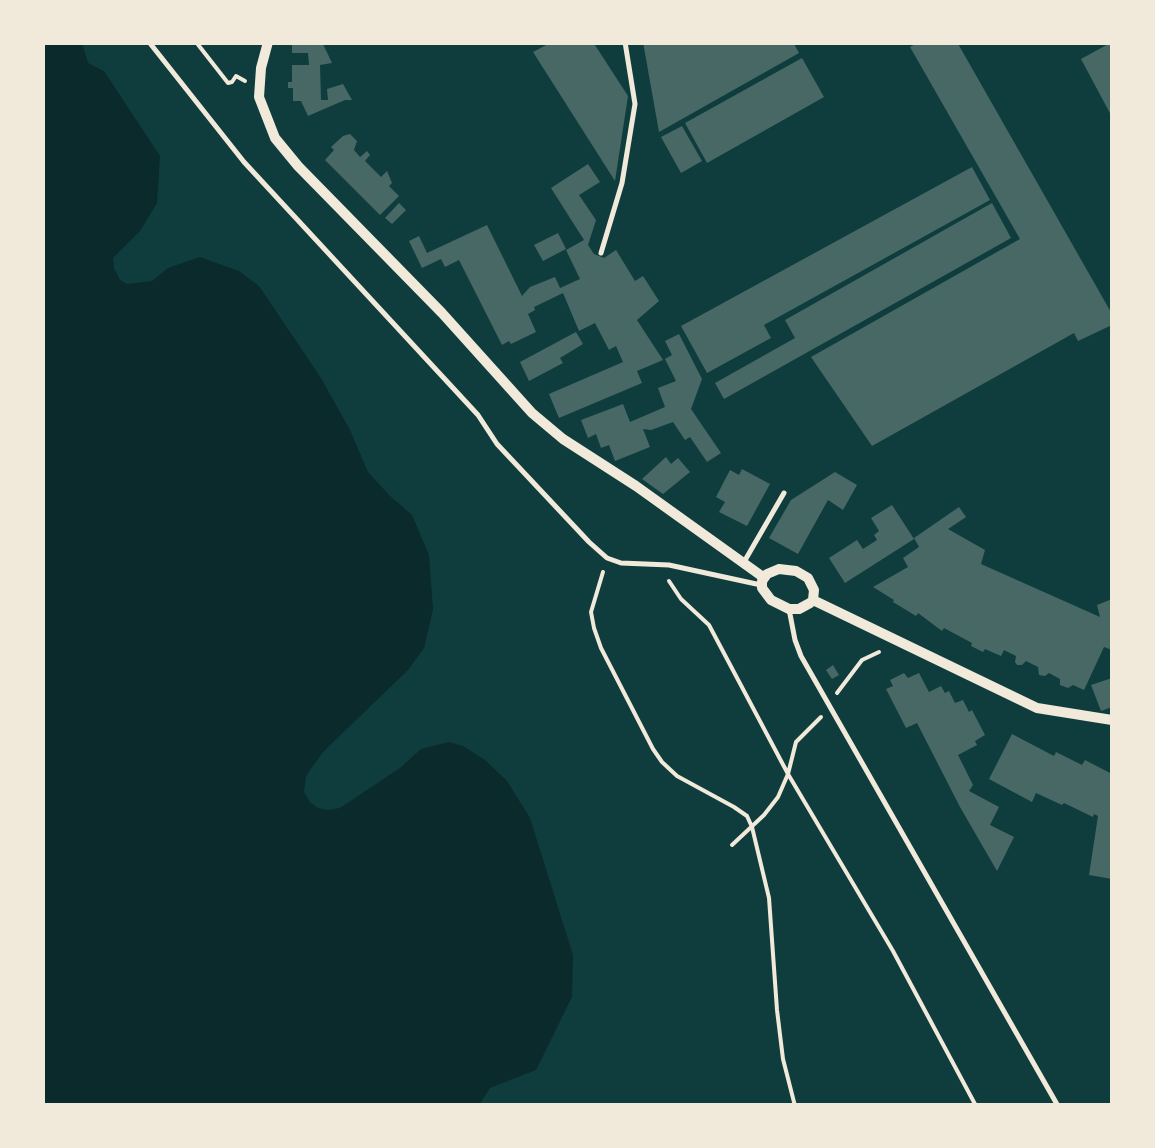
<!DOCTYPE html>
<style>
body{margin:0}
#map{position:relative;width:1155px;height:1148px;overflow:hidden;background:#0f3d3e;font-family:"IBM Plex Sans",sans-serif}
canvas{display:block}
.frame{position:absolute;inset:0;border:45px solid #f1e9da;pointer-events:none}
</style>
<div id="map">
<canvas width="1155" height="1148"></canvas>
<div class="frame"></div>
</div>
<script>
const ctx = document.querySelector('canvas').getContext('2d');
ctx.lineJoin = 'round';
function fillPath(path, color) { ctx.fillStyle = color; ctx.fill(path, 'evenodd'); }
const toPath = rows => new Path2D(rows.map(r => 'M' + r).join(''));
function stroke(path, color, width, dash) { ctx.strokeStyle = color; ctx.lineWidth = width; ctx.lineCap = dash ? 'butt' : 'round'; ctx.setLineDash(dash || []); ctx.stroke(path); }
fillPath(toPath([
 [42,43,82,43,88,63,104,71,160,156,157,203,140,231,113,258,114,268,120,280,127,284,152,281,168,268,200,257,239,271,259,286,321,378,350,430,368,472,389,495,412,515,429,555,433,609,424,648,408,670,323,752,306,776,304,792,310,802,318,808,328,810,340,808,400,768,421,749,449,742,463,746,485,760,507,781,530,818,573,955,572,997,536,1070,490,1088,479,1105,43,1105]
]), '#0a2a2b');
fillPath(toPath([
 [292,42,322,42,332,63,320,65,321,100,328,100,327,89,343,84,352,100,345,100,308,116,301,101,293,101,293,88,288,88,288,82,292,82,292,65,309,65,308,53,292,53],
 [552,42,593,42,628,96,615,181,533,52],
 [643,42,793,42,799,53,659,132],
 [919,42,957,42,1112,314,1112,325,1078,341,1074,333,872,446,811,357,1020,239,910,47],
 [1112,42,1112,117,1081,59],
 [802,58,824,97,707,163,685,123],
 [682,126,702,161,681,173,661,137],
 [350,134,357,141,354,150,360,157,367,151,370,155,365,161,381,177,387,171,392,183,389,186,399,196,380,215,325,160,334,150,331,147,343,136],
 [588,164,600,182,579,195,596,220,588,245,594,254,604,258,616,250,635,281,643,276,659,301,637,320,663,360,637,371,642,383,559,418,549,394,623,362,616,346,609,350,595,323,579,331,563,293,534,307,535,310,528,314,536,332,511,344,509,341,502,345,459,260,445,267,441,259,422,268,409,241,419,236,427,253,487,225,522,296,530,287,555,277,560,288,580,279,566,250,584,240,551,188],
 [972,167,990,200,764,325,771,338,707,373,681,326],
 [399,203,406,210,392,224,385,218],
 [992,203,1011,238,724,399,715,383,795,338,785,320],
 [558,233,566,249,543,261,534,245],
 [576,332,583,344,560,358,563,363,529,381,520,362],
 [679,334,702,379,691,409,721,453,707,462,690,437,685,440,673,422,651,430,643,429,650,447,615,461,609,445,601,448,596,434,588,438,581,420,623,404,630,422,665,407,658,388,676,381,665,359,672,355,665,341],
 [666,457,671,464,678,458,690,472,663,494,642,479],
 [742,469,770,484,747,526,719,512,725,502,716,497,730,470,739,475],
 [835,472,857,485,843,510,828,500,798,554,769,538,791,500],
 [892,505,914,539,845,583,829,558,857,540,863,549,877,540,874,535,879,531,871,518],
 [959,507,966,517,948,529,985,550,981,564,1100,617,1097,605,1112,599,1112,650,1104,647,1084,690,1073,685,1068,688,1060,685,1060,679,1049,673,1045,676,1039,675,1038,667,1026,661,1022,665,1017,665,1015,662,1016,656,1004,650,1001,656,985,649,983,652,971,646,972,643,944,628,942,631,918,613,916,616,893,602,894,600,873,587,908,567,903,558,919,547,914,538],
 [833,665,839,675,832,679,826,670],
 [904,673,908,678,919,673,929,692,941,686,945,693,949,691,955,703,963,700,969,712,972,710,985,735,975,741,977,745,958,755,973,785,969,791,999,807,990,825,1014,837,997,871,960,807,917,723,906,728,886,689,893,686,890,680],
 [1112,678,1112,707,1101,711,1091,685],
 [1012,734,1054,756,1056,752,1082,765,1085,760,1112,774,1112,879,1089,875,1098,816,1094,814,1093,817,1064,803,1062,805,1036,793,1032,802,989,779]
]), '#486865');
stroke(toPath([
 [196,42,228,83,232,82,236,76,245,81],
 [603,572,591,612,594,628,601,648,653,749,662,762,677,776,734,807,747,816,752,827,769,898,777,1010,783,1059,795,1106],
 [669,581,681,599,709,625,788,774,893,951,976,1106],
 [837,693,862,660,879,652],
 [732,845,764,815,778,797,788,774,796,742,821,717]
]), '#f1e9da', 4);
stroke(toPath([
 [149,42,244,162,478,415,497,444,589,542,607,558,621,563,669,565,761,585],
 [601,253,622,183,635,104,625,42],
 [744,562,784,493],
 [789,609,795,640,801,656,1058,1106]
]), '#f1e9da', 5);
stroke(toPath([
 [268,42,261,68,259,97,275,138,298,166,442,313,532,413,563,439,636,486,763,577],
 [779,569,796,571,808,578,814,590,813,600,810,603,799,609,789,609,771,600,762,588,762,581,767,574,779,569],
 [813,600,1037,708,1112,720]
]), '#f1e9da', 10);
</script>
